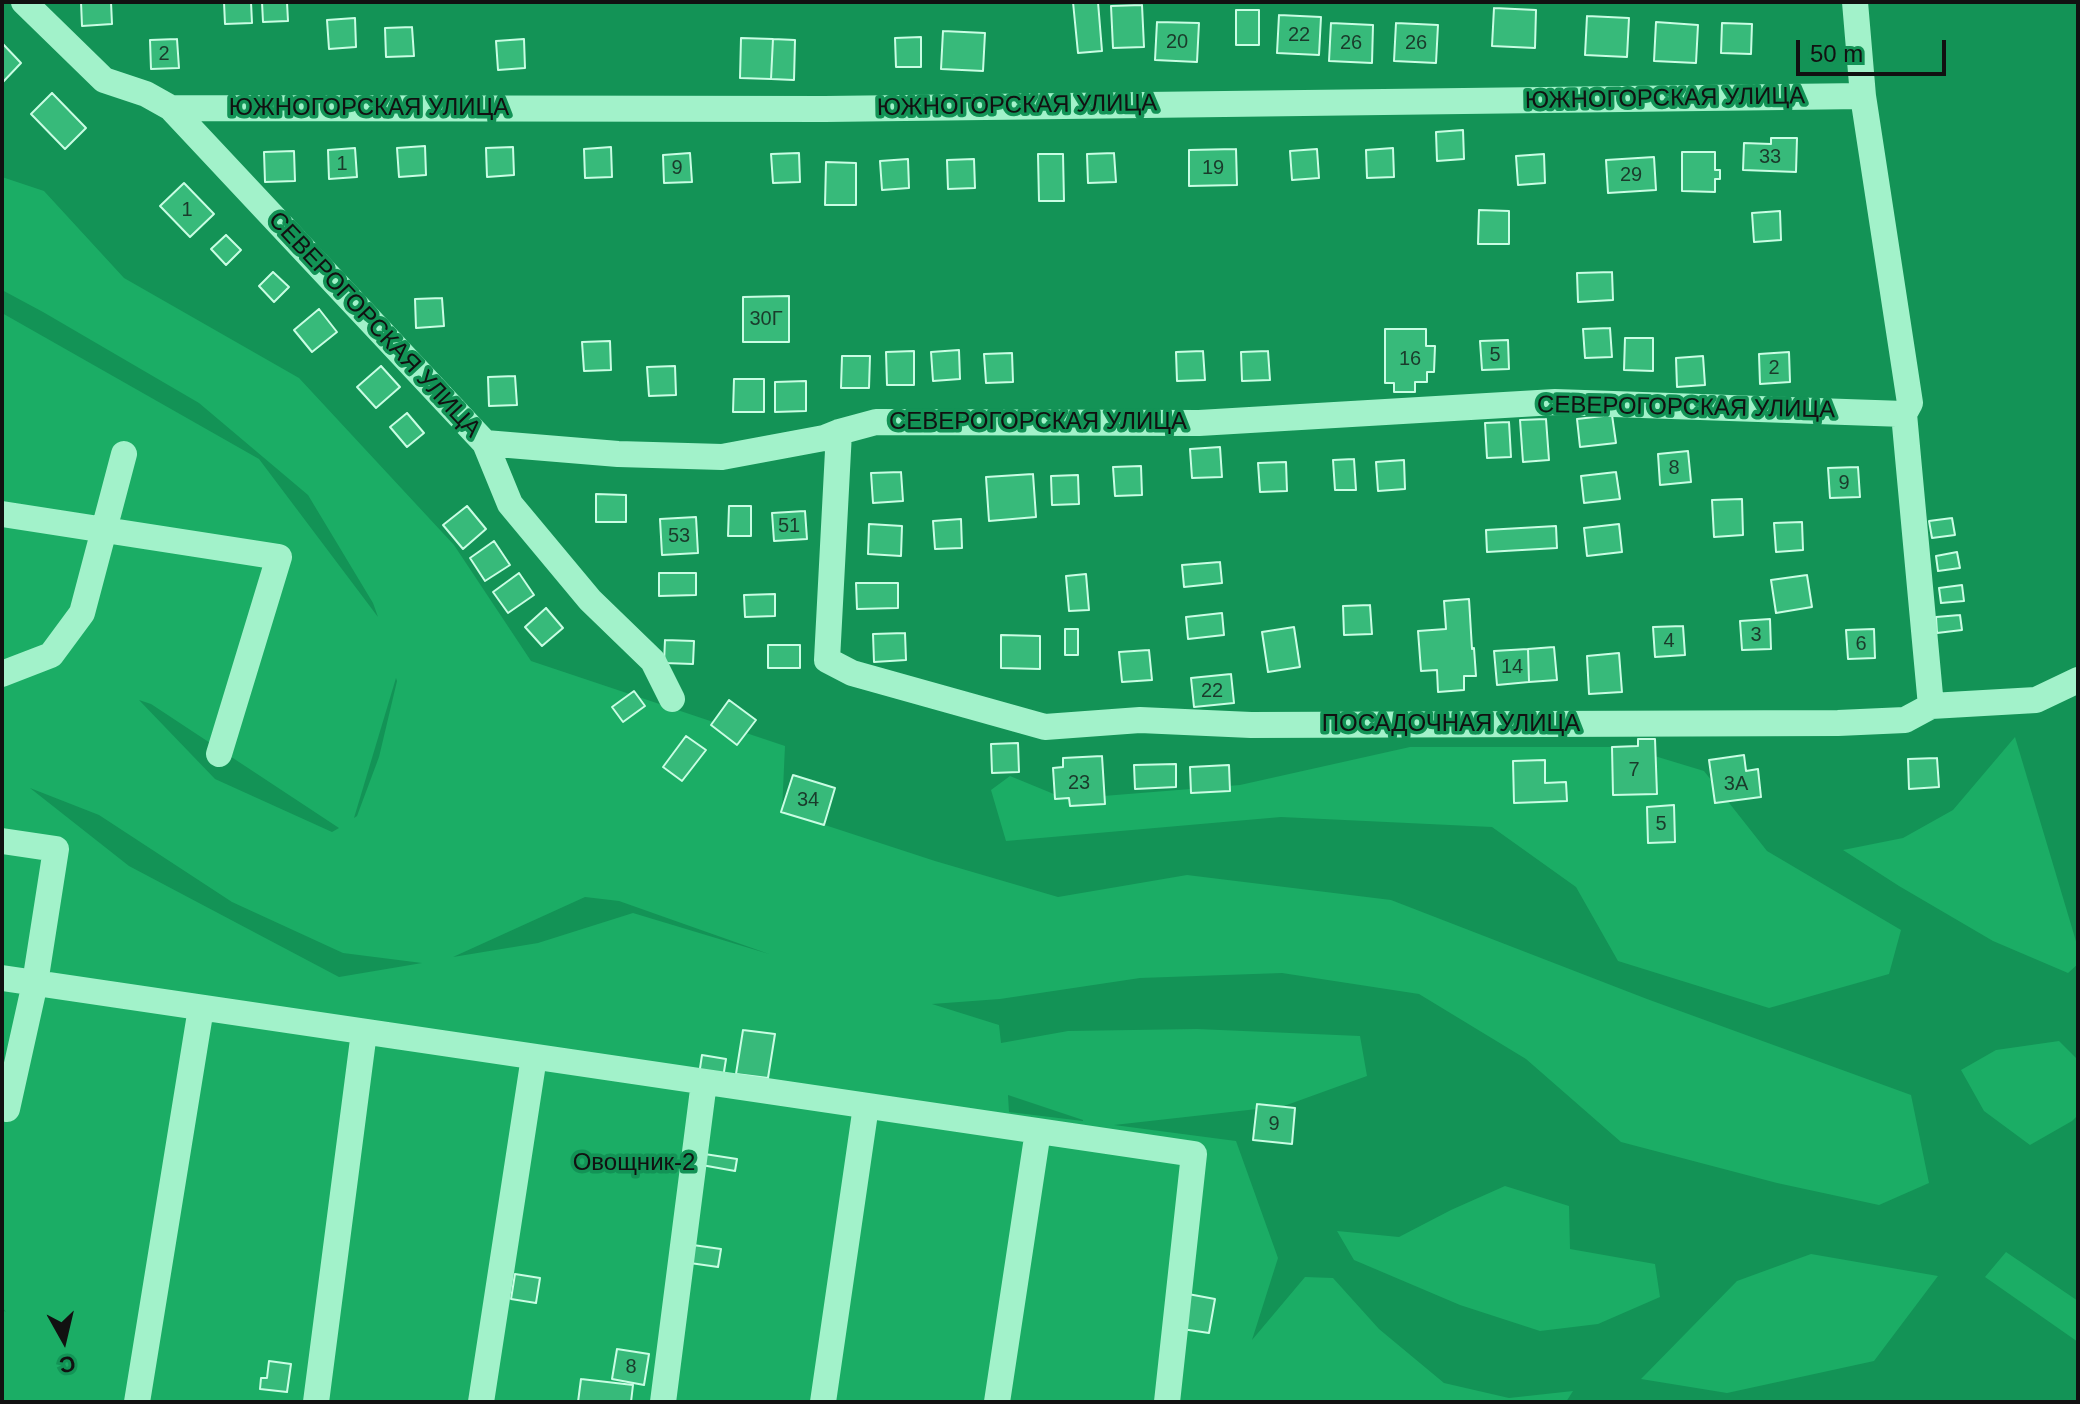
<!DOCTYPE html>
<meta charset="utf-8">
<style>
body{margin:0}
#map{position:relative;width:2080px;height:1404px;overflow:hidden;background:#139356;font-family:Arial,sans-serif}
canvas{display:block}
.frame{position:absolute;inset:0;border:4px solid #111;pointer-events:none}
.north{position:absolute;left:24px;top:1300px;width:80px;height:80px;-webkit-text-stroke:6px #139356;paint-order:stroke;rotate:172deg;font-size:22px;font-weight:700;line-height:32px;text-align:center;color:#111}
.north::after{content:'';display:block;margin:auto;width:28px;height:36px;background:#111;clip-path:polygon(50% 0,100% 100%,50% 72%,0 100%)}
.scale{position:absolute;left:1796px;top:40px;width:150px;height:36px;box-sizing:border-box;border:4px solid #111;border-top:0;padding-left:10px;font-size:24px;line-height:28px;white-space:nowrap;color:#111;-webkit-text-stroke:6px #139356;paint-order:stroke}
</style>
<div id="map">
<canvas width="2080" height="1404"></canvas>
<div class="frame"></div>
<div class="north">С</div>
<div class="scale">50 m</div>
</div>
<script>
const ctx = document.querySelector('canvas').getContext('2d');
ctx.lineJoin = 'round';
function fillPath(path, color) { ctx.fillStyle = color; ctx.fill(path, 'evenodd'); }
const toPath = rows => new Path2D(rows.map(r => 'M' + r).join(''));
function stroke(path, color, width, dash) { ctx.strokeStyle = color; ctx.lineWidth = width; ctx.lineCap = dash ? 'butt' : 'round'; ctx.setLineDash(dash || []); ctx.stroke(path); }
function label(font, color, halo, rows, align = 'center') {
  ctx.font = font + ' Arial,sans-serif'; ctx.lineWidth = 7; ctx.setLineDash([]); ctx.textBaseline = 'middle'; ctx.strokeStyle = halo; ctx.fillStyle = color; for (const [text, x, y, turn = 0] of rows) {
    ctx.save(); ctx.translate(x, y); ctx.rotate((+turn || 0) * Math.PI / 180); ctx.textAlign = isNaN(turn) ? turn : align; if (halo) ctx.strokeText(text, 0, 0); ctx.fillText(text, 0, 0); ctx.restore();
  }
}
fillPath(toPath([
 [2,177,44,191,124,278,299,378,454,545,531,661,785,746,782,811,935,861,1058,897,1187,875,1391,900,1647,999,1911,1095,1929,1183,1879,1205,1777,1183,1621,1142,1526,1059,1419,994,1282,973,1140,978,1000,999,932,1004,999,1025,1001,1043,1068,1031,1197,1029,1360,1036,1367,1076,1284,1106,1114,1125,1236,1141,1278,1258,1252,1340,1305,1277,1333,1278,1379,1329,1444,1383,1509,1398,1573,1391,1566,1402,2,1402,2,1310,6,1312,2,1307,2,313,259,459,378,617,373,603,308,495,199,403,43,312,2,290],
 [396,678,397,681,379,757,357,816,354,818],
 [139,700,151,704,339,828,332,832,215,779],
 [30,788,99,815,232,902,343,953,422,963,339,977,129,866],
 [585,897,619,901,769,954,633,913,538,943,453,957],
 [1008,1095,1083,1120,1083,1121,1009,1112],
 [2015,737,2078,948,2078,964,2068,973,1993,941,1899,886,1843,850,1903,838,1953,810],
 [1410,747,1625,747,1704,771,1767,851,1901,930,1889,974,1769,1008,1618,961,1576,887,1492,827,1281,817,1006,841,991,790,1010,776,1066,799,1240,785],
 [2059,1041,2078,1060,2078,1115,2072,1121,2030,1145,1984,1111,1961,1070,1996,1050],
 [1505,1186,1569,1206,1570,1249,1655,1264,1660,1297,1598,1324,1540,1331,1460,1305,1354,1260,1337,1231,1399,1237,1451,1210],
 [2006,1252,2078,1301,2078,1342,1985,1277],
 [1811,1254,1938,1276,1874,1361,1727,1393,1641,1379,1737,1281]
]), '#1bad65');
const building = toPath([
 [81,2,111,2,112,24,82,26,81,2],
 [224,2,251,2,252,23,225,24,224,2],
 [262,2,287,2,288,21,263,22,262,2],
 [1073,2,1098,2,1102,51,1078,53,1073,2],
 [1142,5,1144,47,1113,48,1111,6,1142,5],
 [1494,8,1536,10,1535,48,1492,46,1494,8],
 [1236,10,1259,10,1259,45,1236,45,1236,10],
 [1279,15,1321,17,1319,55,1277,53,1279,15],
 [1587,16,1629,18,1627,57,1585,55,1587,16],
 [355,18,356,47,329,49,327,20,355,18],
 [1157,22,1199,23,1197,62,1155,60,1157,22],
 [1656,22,1698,25,1696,63,1654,61,1656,22],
 [1331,23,1373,25,1372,63,1329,61,1331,23],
 [1396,23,1438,25,1436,63,1394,61,1396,23],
 [1722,23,1752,24,1751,54,1721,53,1722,23],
 [412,27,414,56,386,57,385,28,412,27],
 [943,31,985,33,983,71,941,69,943,31],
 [921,37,921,67,896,67,895,38,921,37],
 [741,38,773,39,771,79,740,78,741,38],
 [177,39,179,68,151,69,150,40,177,39],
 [524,39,525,68,498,70,496,41,524,39],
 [773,39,795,40,794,80,771,79,773,39],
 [2,43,21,63,2,83,2,43],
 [52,93,86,128,65,149,31,114,52,93],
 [1463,130,1464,159,1437,161,1436,132,1463,130],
 [1771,138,1797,138,1796,172,1743,170,1744,143,1771,144,1771,138],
 [425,146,426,175,399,177,397,148,425,146],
 [513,147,514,175,487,177,486,148,513,147],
 [611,147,612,177,585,178,584,149,611,147],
 [355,148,357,177,329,179,328,150,355,148],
 [1393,148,1394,177,1367,178,1366,150,1393,148],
 [1236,149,1237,185,1189,186,1189,150,1236,149],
 [1317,149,1319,178,1292,180,1290,151,1317,149],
 [294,151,295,181,265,182,264,152,294,151],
 [1682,152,1715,152,1715,170,1720,170,1720,179,1715,179,1715,192,1682,191,1682,152],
 [690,153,692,182,664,183,663,155,690,153],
 [799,153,800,182,773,183,771,154,799,153],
 [1114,153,1116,182,1088,183,1087,154,1114,153],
 [1038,154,1063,154,1064,201,1039,201,1038,154],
 [1544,154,1545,183,1518,185,1516,156,1544,154],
 [1654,157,1656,190,1608,193,1606,160,1654,157],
 [908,159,909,188,882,190,880,161,908,159],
 [974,159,975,188,948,189,947,160,974,159],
 [826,162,856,163,856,205,825,205,826,162],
 [184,183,214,214,190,237,160,206,184,183],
 [1479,210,1509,211,1509,244,1478,244,1479,210],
 [1780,211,1781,240,1754,242,1752,213,1780,211],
 [226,235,241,250,226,265,211,249,226,235],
 [273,272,289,287,274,302,259,286,273,272],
 [1612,272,1613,300,1578,302,1577,273,1612,272],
 [789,296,789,342,743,342,743,297,789,296],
 [442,298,444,326,416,328,415,299,442,298],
 [319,309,337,332,312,352,294,330,319,309],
 [1610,328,1612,357,1585,358,1583,329,1610,328],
 [1385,329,1426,329,1426,346,1435,346,1434,372,1427,372,1427,382,1415,382,1415,392,1394,392,1394,383,1385,383,1385,329],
 [1625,338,1653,338,1653,371,1624,370,1625,338],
 [1508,340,1509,369,1482,370,1480,341,1508,340],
 [610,341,611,370,584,371,582,342,610,341],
 [959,350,960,379,933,381,931,352,959,350],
 [914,351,914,385,887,385,886,352,914,351],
 [1203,351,1205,380,1177,381,1176,352,1203,351],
 [1268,351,1270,380,1242,381,1241,352,1268,351],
 [1789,352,1790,382,1760,384,1759,354,1789,352],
 [1012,353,1013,382,986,383,984,354,1012,353],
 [842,356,870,356,869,388,841,388,842,356],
 [1703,356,1705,385,1677,387,1676,358,1703,356],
 [381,366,400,387,376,408,357,387,381,366],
 [675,366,676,395,649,396,647,367,675,366],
 [515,376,517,405,489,406,488,377,515,376],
 [734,379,764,379,764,412,733,412,734,379],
 [806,381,806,411,775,412,775,382,806,381],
 [407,413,424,433,407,447,390,427,407,413],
 [1612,415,1616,443,1580,447,1577,419,1612,415],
 [1546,419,1549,460,1523,462,1520,420,1546,419],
 [1509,422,1511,457,1487,458,1485,423,1509,422],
 [1220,447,1222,477,1192,478,1190,449,1220,447],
 [1688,451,1691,482,1660,485,1658,454,1688,451],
 [1354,459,1356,490,1335,490,1333,460,1354,459],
 [1404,460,1405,489,1378,491,1376,462,1404,460],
 [1286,462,1287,491,1260,492,1258,463,1286,462],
 [1141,466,1142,495,1115,496,1113,467,1141,466],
 [1858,467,1860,497,1830,498,1828,468,1858,467],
 [901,472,903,501,873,503,871,473,901,472],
 [1616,472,1620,499,1584,503,1581,476,1616,472],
 [1033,474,1036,517,989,521,986,477,1033,474],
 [1078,475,1079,504,1052,505,1051,476,1078,475],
 [596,494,626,495,626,522,596,522,596,494],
 [1742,499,1743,535,1714,537,1712,500,1742,499],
 [467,506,486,529,463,549,443,525,467,506],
 [729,506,751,506,751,536,728,536,729,506],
 [805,511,807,539,774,541,772,513,805,511],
 [696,517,698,553,662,555,660,519,696,517],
 [1952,518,1955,535,1932,538,1929,521,1952,518],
 [961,519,962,548,935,549,933,521,961,519],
 [1802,522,1803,550,1776,552,1774,523,1802,522],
 [869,524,902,526,901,556,868,554,869,524],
 [1619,524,1622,552,1587,556,1584,528,1619,524],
 [1556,526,1557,548,1487,552,1486,530,1556,526],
 [494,541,510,565,485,581,470,558,494,541],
 [1957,552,1960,568,1938,571,1936,556,1957,552],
 [1220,562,1222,583,1184,587,1182,565,1220,562],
 [519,573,534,595,508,613,493,592,519,573],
 [659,573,696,573,696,595,659,596,659,573],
 [1086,574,1089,610,1069,611,1066,576,1086,574],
 [1807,575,1812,607,1776,613,1771,580,1807,575],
 [856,583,898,583,898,608,857,609,856,583],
 [1962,585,1964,601,1941,603,1939,588,1962,585],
 [775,594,775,616,745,617,744,595,775,594],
 [1469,599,1472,649,1474,648,1476,676,1464,676,1464,690,1438,692,1437,670,1421,671,1418,631,1446,629,1444,601,1469,599],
 [1370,605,1372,634,1344,635,1343,606,1370,605],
 [546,608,563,628,542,646,525,627,546,608],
 [1222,613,1224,635,1188,639,1186,617,1222,613],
 [1960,615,1962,630,1937,633,1936,617,1960,615],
 [1770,619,1771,649,1742,650,1740,621,1770,619],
 [1683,626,1685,655,1655,657,1653,627,1683,626],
 [1294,627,1300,667,1268,672,1262,632,1294,627],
 [1065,629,1078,629,1078,655,1065,655,1065,629],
 [1874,629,1875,658,1848,659,1846,630,1874,629],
 [905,633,906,660,874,662,873,634,905,633],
 [1001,635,1040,636,1040,669,1001,668,1001,635],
 [665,640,694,641,693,664,664,663,665,640],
 [768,645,800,645,800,668,768,668,768,645],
 [1554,647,1557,680,1529,682,1528,649,1554,647],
 [1528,649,1529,682,1497,685,1494,651,1528,649],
 [1149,650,1152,680,1122,682,1119,652,1149,650],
 [1619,653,1622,692,1589,694,1587,656,1619,653],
 [1231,674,1234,703,1194,707,1191,678,1231,674],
 [634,691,645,706,623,722,612,707,634,691],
 [729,700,756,720,737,745,711,725,729,700],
 [686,736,706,750,682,781,663,767,686,736],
 [1638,739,1655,739,1657,794,1613,795,1612,747,1638,746,1638,739],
 [1018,743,1019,772,992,773,991,744,1018,743],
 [1744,755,1746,771,1758,769,1761,797,1715,803,1709,760,1744,755],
 [1102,756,1105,804,1070,806,1069,798,1055,799,1053,768,1063,767,1063,758,1102,756],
 [1937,758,1939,787,1909,789,1908,759,1937,758],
 [1545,760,1545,783,1566,782,1567,801,1514,803,1513,761,1545,760],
 [1176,764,1176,787,1135,789,1134,765,1176,764],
 [1229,765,1230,791,1191,793,1190,767,1229,765],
 [793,775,835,788,824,825,781,812,793,775],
 [1674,805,1675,842,1648,843,1647,807,1674,805],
 [743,1030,775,1034,768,1078,736,1074,743,1030],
 [702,1055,726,1059,723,1078,699,1075,702,1055],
 [1257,1104,1295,1108,1292,1144,1253,1140,1257,1104],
 [698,1153,737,1159,735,1171,696,1164,698,1153],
 [693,1245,721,1249,718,1267,690,1263,693,1245],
 [515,1274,540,1278,536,1303,511,1299,515,1274],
 [1188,1294,1215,1299,1209,1333,1182,1329,1188,1294],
 [617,1349,649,1354,644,1385,612,1379,617,1349],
 [269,1361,291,1364,287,1392,260,1389,261,1378,267,1378,269,1361],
 [581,1379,633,1385,631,1402,578,1402,581,1379]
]);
fillPath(building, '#37ba7a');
stroke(building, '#c9fde3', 2);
stroke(toPath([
 [24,2,104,80,146,94,171,108,485,443,510,504,590,600,653,661,672,699],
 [1855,2,1863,96,1910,403,1904,414,1931,706],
 [171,108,825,109,1863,96],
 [839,432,827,660,852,673,1045,727,1140,720,1251,725,1838,723,1905,720,1931,706,2036,700,2078,680],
 [485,443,618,454,722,457,824,438,839,432,876,422,1199,423,1555,402,1904,414],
 [2,514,279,557,219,754],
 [2,674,51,655,82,613,124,454],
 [2,841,56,849,35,983,7,1109],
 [2,978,1194,1154,1167,1402],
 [137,1402,201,1008],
 [316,1402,364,1032],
 [481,1402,534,1057],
 [663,1402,704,1082],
 [823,1402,866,1106],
 [997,1402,1038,1131]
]), '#a2f2ca', 26);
label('20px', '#1a3b2b', null, [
 ["22",1299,35],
 ["20",1177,42],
 ["26",1351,43],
 ["26",1416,43],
 ["2",164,54],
 ["33",1770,157],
 ["1",342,164],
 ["9",677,168],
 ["19",1213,168],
 ["29",1631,175],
 ["1",187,210],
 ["30Г",766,319],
 ["5",1495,355],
 ["16",1410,359],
 ["2",1774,368],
 ["8",1674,468],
 ["9",1844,483],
 ["51",789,526],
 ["53",679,536],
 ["3",1756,635],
 ["4",1669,641],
 ["6",1861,644],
 ["14",1512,667],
 ["22",1212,691],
 ["7",1634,770],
 ["23",1079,783],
 ["3А",1736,784],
 ["34",808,800],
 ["5",1661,824],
 ["9",1274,1124],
 ["8",631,1367]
]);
label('24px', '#111', '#139356', [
 ["ЮЖНОГОРСКАЯ УЛИЦА",1665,99,-1],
 ["ЮЖНОГОРСКАЯ УЛИЦА",1017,106,-1],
 ["ЮЖНОГОРСКАЯ УЛИЦА",369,108],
 ["СЕВЕРОГОРСКАЯ УЛИЦА",374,325,47],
 ["СЕВЕРОГОРСКАЯ УЛИЦА",1686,408,1],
 ["СЕВЕРОГОРСКАЯ УЛИЦА",1038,422],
 ["ПОСАДОЧНАЯ УЛИЦА",1451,724]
]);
label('24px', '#111', '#139356', [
 ["Овощник-2",634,1163]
]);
</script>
